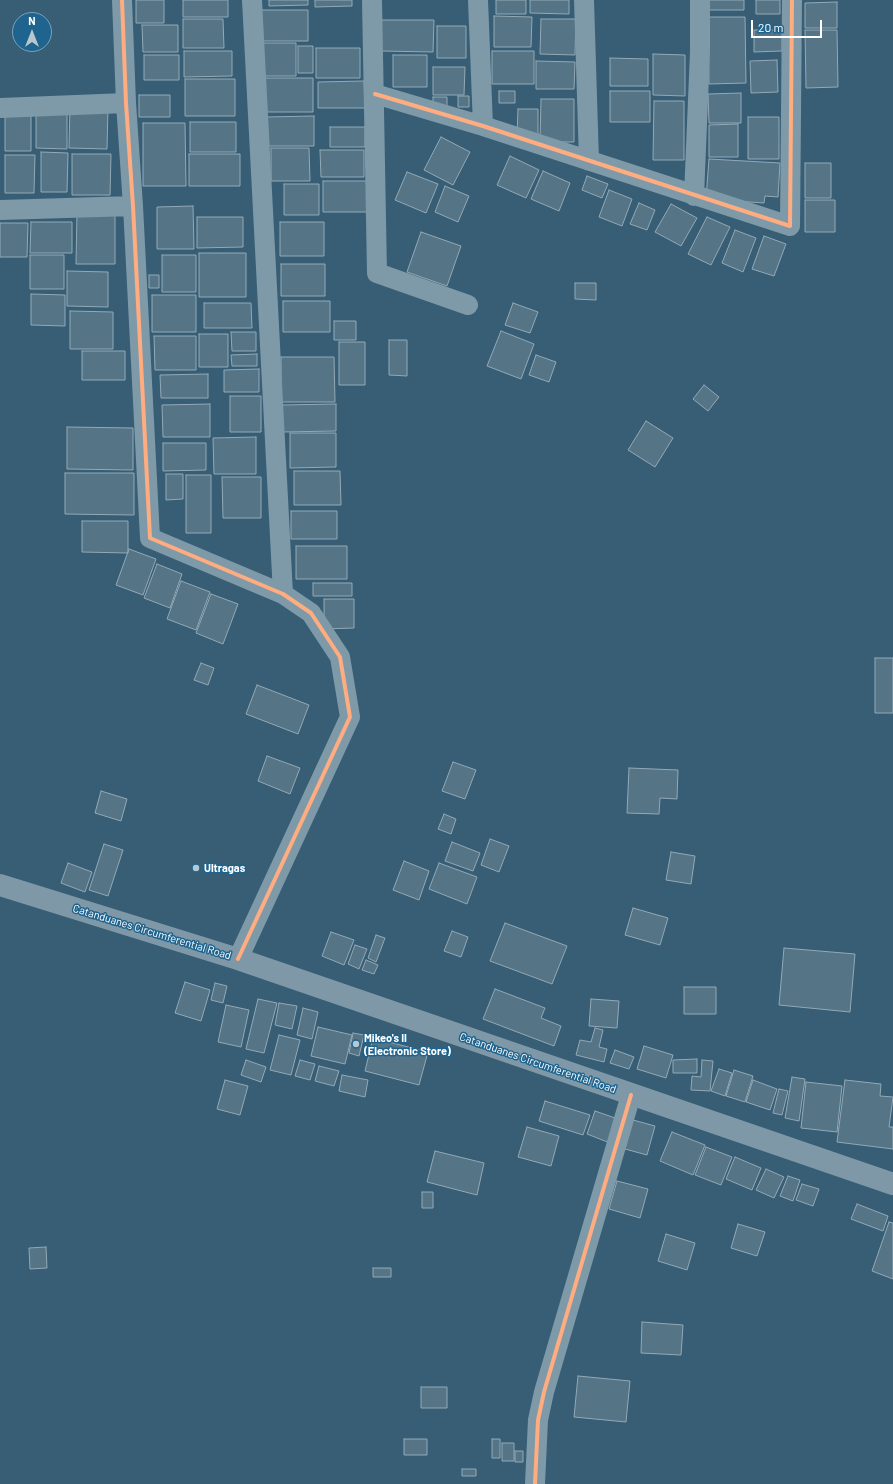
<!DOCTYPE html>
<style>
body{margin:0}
#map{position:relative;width:893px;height:1484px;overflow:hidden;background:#375e75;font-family:Barlow,sans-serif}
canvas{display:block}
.north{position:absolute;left:12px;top:12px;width:40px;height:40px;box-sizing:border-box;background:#1e648e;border:1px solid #78a2bb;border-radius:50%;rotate:0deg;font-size:11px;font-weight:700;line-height:16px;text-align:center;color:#fff}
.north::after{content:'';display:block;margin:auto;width:14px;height:18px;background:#b9c7cf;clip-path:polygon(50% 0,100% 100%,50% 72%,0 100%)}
.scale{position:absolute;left:751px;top:20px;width:71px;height:18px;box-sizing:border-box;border:2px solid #fff;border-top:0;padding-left:5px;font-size:12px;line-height:14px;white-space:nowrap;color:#fff;-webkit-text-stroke:3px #1e648e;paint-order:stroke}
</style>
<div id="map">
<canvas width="893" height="1484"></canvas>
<div class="north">N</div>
<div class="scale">20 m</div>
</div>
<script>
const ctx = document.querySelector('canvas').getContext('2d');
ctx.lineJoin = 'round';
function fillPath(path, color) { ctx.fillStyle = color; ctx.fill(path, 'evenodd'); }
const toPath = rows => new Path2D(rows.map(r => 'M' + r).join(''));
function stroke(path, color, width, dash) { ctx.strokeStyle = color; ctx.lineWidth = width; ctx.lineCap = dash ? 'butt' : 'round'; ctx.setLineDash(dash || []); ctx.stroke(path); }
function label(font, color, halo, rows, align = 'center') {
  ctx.font = font + ' Barlow,sans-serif'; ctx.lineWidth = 3; ctx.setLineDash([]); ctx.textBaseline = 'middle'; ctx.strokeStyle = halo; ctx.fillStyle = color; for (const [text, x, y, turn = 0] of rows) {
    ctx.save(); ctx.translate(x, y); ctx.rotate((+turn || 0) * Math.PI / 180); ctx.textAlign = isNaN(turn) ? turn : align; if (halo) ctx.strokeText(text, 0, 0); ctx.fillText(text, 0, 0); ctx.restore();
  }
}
const building = toPath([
 [136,0,164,0,164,23,136,23,136,0],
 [183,0,228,0,228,17,183,17,183,0],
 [269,0,308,0,308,5,269,6,269,0],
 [315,0,352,0,352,6,315,7,315,0],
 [496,0,526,0,526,14,496,14,496,0],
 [530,0,569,0,569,14,530,13,530,0],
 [709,0,744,0,744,10,709,10,709,0],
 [756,0,780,0,780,14,756,14,756,0],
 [837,2,837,28,805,28,805,3,837,2],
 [261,10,308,10,308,41,261,41,261,10],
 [494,16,532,17,531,47,494,47,494,16],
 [708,17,745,17,746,83,709,84,708,17],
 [183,19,223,19,224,48,183,48,183,19],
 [541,19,576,19,575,55,540,54,541,19],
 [381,20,434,20,433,52,381,51,381,20],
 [142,25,178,25,178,52,143,52,142,25],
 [437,26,466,26,466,58,437,58,437,26],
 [754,30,782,30,782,51,754,52,754,30],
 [805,30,837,30,838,87,806,88,805,30],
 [259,43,296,43,296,76,259,76,259,43],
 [298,46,313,46,313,73,298,73,298,46],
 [316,48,360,48,360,78,316,78,316,48],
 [184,51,232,51,232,76,184,77,184,51],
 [492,51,534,51,534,84,492,84,492,51],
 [653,54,685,55,685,96,653,95,653,54],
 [144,55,179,55,179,80,144,80,144,55],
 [393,55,427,55,427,87,393,87,393,55],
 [610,58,648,59,648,86,610,86,610,58],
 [777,60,778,92,751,93,750,61,777,60],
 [536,61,575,62,574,89,536,89,536,61],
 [433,67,465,67,464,95,433,95,433,67],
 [265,78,313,78,313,112,265,112,265,78],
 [185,79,235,79,235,116,185,116,185,79],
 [364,81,365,108,318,108,318,82,364,81],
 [499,91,515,91,515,103,499,103,499,91],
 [610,91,650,91,650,122,610,122,610,91],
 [741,93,741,123,709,123,708,94,741,93],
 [139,95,170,95,170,117,139,117,139,95],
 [458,96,469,96,469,107,458,107,458,96],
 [433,97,447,97,447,107,433,107,433,97],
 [541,99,574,99,574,142,540,142,541,99],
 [654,101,684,101,684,160,653,160,654,101],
 [70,106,108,107,107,149,69,148,70,106],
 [518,109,538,109,538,136,517,135,518,109],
 [36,110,67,111,67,149,36,148,36,110],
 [5,113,31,113,31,151,5,151,5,113],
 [314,116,314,146,266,146,266,117,314,116],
 [748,117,779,117,779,159,748,159,748,117],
 [190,122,236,122,236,152,190,152,190,122],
 [143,123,185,123,186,186,143,186,143,123],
 [738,124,738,157,709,157,709,125,738,124],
 [330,127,365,127,365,147,330,147,330,127],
 [441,137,470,152,453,185,424,170,441,137],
 [271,148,309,148,310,181,271,181,271,148],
 [320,150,364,150,364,177,321,177,320,150],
 [41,152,68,153,67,192,41,192,41,152],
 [72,154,111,154,110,195,72,195,72,154],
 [189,154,240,154,240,186,189,186,189,154],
 [5,155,35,155,34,193,5,193,5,155],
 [510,156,539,170,526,198,497,185,510,156],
 [709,159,780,163,778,197,765,196,764,203,706,199,709,159],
 [805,163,831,163,831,198,805,198,805,163],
 [543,171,570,183,559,211,531,199,543,171],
 [407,172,438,184,426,213,395,200,407,172],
 [587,176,608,184,602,198,582,190,587,176],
 [323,181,367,181,368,212,323,212,323,181],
 [284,184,319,184,319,215,284,215,284,184],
 [445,186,469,196,458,222,435,212,445,186],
 [609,190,632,199,622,226,599,217,609,190],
 [805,200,835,200,835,232,805,232,805,200],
 [639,203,655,210,647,230,630,224,639,203],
 [671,204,697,218,681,246,655,232,671,204],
 [193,206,194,249,157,249,157,207,193,206],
 [77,212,115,213,115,264,76,264,77,212],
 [197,217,243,217,243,247,197,248,197,217],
 [707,217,730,227,711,265,688,254,707,217],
 [31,222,72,222,72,253,30,253,31,222],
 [280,222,324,222,324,256,280,256,280,222],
 [0,223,28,223,27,257,0,257,0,223],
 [735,230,756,238,743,272,722,263,735,230],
 [421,232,461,246,447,286,407,272,421,232],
 [764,236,786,244,774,276,752,269,764,236],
 [199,253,246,253,246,297,199,297,199,253],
 [30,255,64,255,64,289,30,289,30,255],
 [162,255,196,255,196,292,162,292,162,255],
 [281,264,325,264,325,296,281,296,281,264],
 [67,271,108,272,108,307,67,306,67,271],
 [149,275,159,275,159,288,149,288,149,275],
 [575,283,596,283,596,300,575,299,575,283],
 [31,294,65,295,65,326,31,325,31,294],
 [152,295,196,295,196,332,152,332,152,295],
 [283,301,330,301,330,332,283,332,283,301],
 [204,303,251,303,252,328,204,328,204,303],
 [513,303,538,312,530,333,505,325,513,303],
 [70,311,113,312,113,349,70,349,70,311],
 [334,321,356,321,356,340,334,340,334,321],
 [501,331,534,344,521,379,487,366,501,331],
 [231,332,256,332,256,351,232,351,231,332],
 [199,334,228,334,228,367,199,367,199,334],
 [154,336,196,336,196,370,155,370,154,336],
 [389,340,407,340,407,376,389,375,389,340],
 [339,342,365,342,365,385,339,385,339,342],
 [82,351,125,351,125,380,82,380,82,351],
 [257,354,257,366,232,366,231,355,257,354],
 [536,355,556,362,549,382,529,375,536,355],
 [281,357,334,357,335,402,281,402,281,357],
 [259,369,259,392,224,392,224,370,259,369],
 [208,374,208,398,161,398,160,375,208,374],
 [704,385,719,397,708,411,693,399,704,385],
 [230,396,261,396,261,432,230,432,230,396],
 [210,404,210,437,163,437,162,405,210,404],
 [336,404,336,431,282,432,282,405,336,404],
 [646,421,673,438,655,467,628,450,646,421],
 [67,427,133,428,133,470,67,469,67,427],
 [290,433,336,433,336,467,290,468,290,433],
 [256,437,256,474,214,474,213,438,256,437],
 [163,443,206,443,206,470,163,471,163,443],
 [294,471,340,471,341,505,294,505,294,471],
 [65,473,134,473,134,515,65,514,65,473],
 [166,474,183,474,183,499,166,500,166,474],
 [186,475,211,475,211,533,186,533,186,475],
 [222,477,261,477,261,518,223,518,222,477],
 [291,511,337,511,337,539,291,539,291,511],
 [82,521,128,521,128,553,82,552,82,521],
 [296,546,347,546,347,579,296,579,296,546],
 [129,549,156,559,143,595,116,585,129,549],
 [157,564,182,574,170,608,144,598,157,564],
 [181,581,210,592,196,630,167,619,181,581],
 [313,583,352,583,352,596,313,596,313,583],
 [211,594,238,604,223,644,196,633,211,594],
 [324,599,354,599,354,628,324,629,324,599],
 [875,658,893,658,893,713,875,713,875,658],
 [201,663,214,668,208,685,194,680,201,663],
 [257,685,309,705,298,734,246,714,257,685],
 [267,756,300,768,290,794,258,781,267,756],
 [453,762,476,770,465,799,442,791,453,762],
 [629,768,678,770,677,799,660,798,659,814,627,813,629,768],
 [101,791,127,799,121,821,95,813,101,791],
 [444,814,456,819,451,834,438,829,444,814],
 [490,839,509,846,499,872,481,865,490,839],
 [452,842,480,853,473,871,445,861,452,842],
 [104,844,123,850,108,896,89,890,104,844],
 [671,852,695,856,691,884,666,880,671,852],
 [404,861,429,871,419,900,393,890,404,861],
 [68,863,92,872,85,892,61,883,68,863],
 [439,863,477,877,467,904,429,889,439,863],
 [633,908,668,918,660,945,625,935,633,908],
 [505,923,567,946,552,984,490,961,505,923],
 [452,931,468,937,461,957,444,951,452,931],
 [331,932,354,940,344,965,322,956,331,932],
 [376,935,385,938,376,962,368,958,376,935],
 [355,945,367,949,359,969,348,964,355,945],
 [784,948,855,954,850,1012,779,1005,784,948],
 [366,960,378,965,374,974,362,970,366,960],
 [185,982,210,990,201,1021,175,1013,185,982],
 [215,983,227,986,223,1003,211,1000,215,983],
 [684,987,716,987,716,1014,684,1014,684,987],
 [495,989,545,1008,541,1018,561,1026,554,1046,483,1019,495,989],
 [258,999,277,1003,264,1053,246,1049,258,999],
 [591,999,619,1001,617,1028,589,1026,591,999],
 [279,1003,297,1006,292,1029,275,1025,279,1003],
 [226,1005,249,1010,241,1047,218,1042,226,1005],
 [303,1008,318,1012,312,1039,297,1035,303,1008],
 [318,1027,352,1035,345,1064,311,1056,318,1027],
 [595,1028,603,1030,599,1047,607,1049,604,1062,576,1055,580,1040,591,1042,595,1028],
 [353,1033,364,1035,359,1056,349,1053,353,1033],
 [279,1035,300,1040,291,1075,270,1070,279,1035],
 [373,1038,428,1052,419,1085,365,1071,373,1038],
 [644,1046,673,1055,666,1078,637,1069,644,1046],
 [615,1050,634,1057,629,1069,610,1063,615,1050],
 [697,1059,697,1073,673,1073,673,1060,697,1059],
 [246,1060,266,1067,261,1082,241,1075,246,1060],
 [300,1060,315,1064,310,1080,295,1076,300,1060],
 [702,1060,713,1061,710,1091,691,1090,692,1076,701,1077,702,1060],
 [319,1066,339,1071,334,1086,315,1081,319,1066],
 [719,1069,732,1073,725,1096,711,1091,719,1069],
 [734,1070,753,1076,745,1102,726,1096,734,1070],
 [342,1075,368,1080,365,1097,339,1091,342,1075],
 [792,1077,805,1079,799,1121,785,1118,792,1077],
 [225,1080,248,1086,240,1115,217,1109,225,1080],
 [753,1080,777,1089,770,1110,746,1102,753,1080],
 [845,1080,881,1084,880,1096,893,1097,889,1127,893,1127,893,1149,837,1142,845,1080],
 [806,1082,842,1086,837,1132,801,1128,806,1082],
 [779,1089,788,1091,782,1115,773,1113,779,1089],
 [545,1101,590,1115,583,1135,539,1121,545,1101],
 [595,1111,618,1119,610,1143,587,1134,595,1111],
 [633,1120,655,1126,647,1155,625,1149,633,1120],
 [527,1127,559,1136,551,1166,518,1157,527,1127],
 [672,1132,705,1145,693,1175,660,1161,672,1132],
 [706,1147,732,1157,721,1185,695,1175,706,1147],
 [435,1151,484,1163,477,1195,427,1182,435,1151],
 [735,1157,761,1168,752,1190,726,1179,735,1157],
 [766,1169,784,1177,774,1198,756,1190,766,1169],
 [788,1176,800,1180,793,1201,780,1196,788,1176],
 [617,1181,648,1189,640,1218,609,1209,617,1181],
 [802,1184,819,1189,813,1206,796,1200,802,1184],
 [422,1192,433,1192,433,1208,422,1208,422,1192],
 [857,1204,888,1216,883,1231,851,1219,857,1204],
 [889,1222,893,1223,893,1279,872,1271,889,1222],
 [738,1224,765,1232,757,1256,731,1248,738,1224],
 [666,1234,695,1243,687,1270,658,1261,666,1234],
 [46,1247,47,1268,30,1269,29,1248,46,1247],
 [373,1268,391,1268,391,1277,373,1277,373,1268],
 [642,1322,683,1325,681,1355,641,1353,642,1322],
 [578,1376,630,1381,626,1422,574,1417,578,1376],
 [421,1387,447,1387,447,1408,421,1408,421,1387],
 [404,1439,427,1439,427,1455,404,1455,404,1439],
 [492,1439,500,1439,500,1458,492,1458,492,1439],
 [502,1443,514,1443,514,1461,502,1461,502,1443],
 [515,1451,523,1451,523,1462,515,1462,515,1451],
 [462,1469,476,1469,476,1476,462,1476,462,1469]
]);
fillPath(building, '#557486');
stroke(building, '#93a9b6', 1);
stroke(toPath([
 [122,0,126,103,133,206,150,538,283,594,311,613,340,657,350,717,238,959],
 [252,0,283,594],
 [372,0,377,273,468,305],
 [478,0,483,126],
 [584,0,589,161],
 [375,94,483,126,790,226,792,0],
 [0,108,126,103],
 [694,196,700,52,700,0],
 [0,210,133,206],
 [535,1484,538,1420,544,1392,631,1095]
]), '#7e9aa8', 20);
stroke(toPath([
 [0,885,238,959,893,1184]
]), '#7e98a7', 22);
stroke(toPath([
 [122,0,126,103,133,206,150,538,283,594,311,613,340,657,350,717,238,959],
 [375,94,483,126,790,226,792,0],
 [535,1484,538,1420,544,1392,631,1095]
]), '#ffac80', 4);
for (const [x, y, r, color] of [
 [196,868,4,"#b9c7cf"],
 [356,1044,4,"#b9c7cf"]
]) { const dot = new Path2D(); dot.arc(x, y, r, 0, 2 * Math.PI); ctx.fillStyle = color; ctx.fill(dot); stroke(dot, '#1e648e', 1.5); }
label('bold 11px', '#fff', '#1e648e', [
 ["Ultragas",204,868],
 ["Mikeo's II",364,1038],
 ["(Electronic Store)",364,1051]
], 'left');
label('11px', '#fff', '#1e648e', [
 ["Catanduanes Circumferential Road",152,932,17],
 ["Catanduanes Circumferential Road",538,1063,19]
]);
</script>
